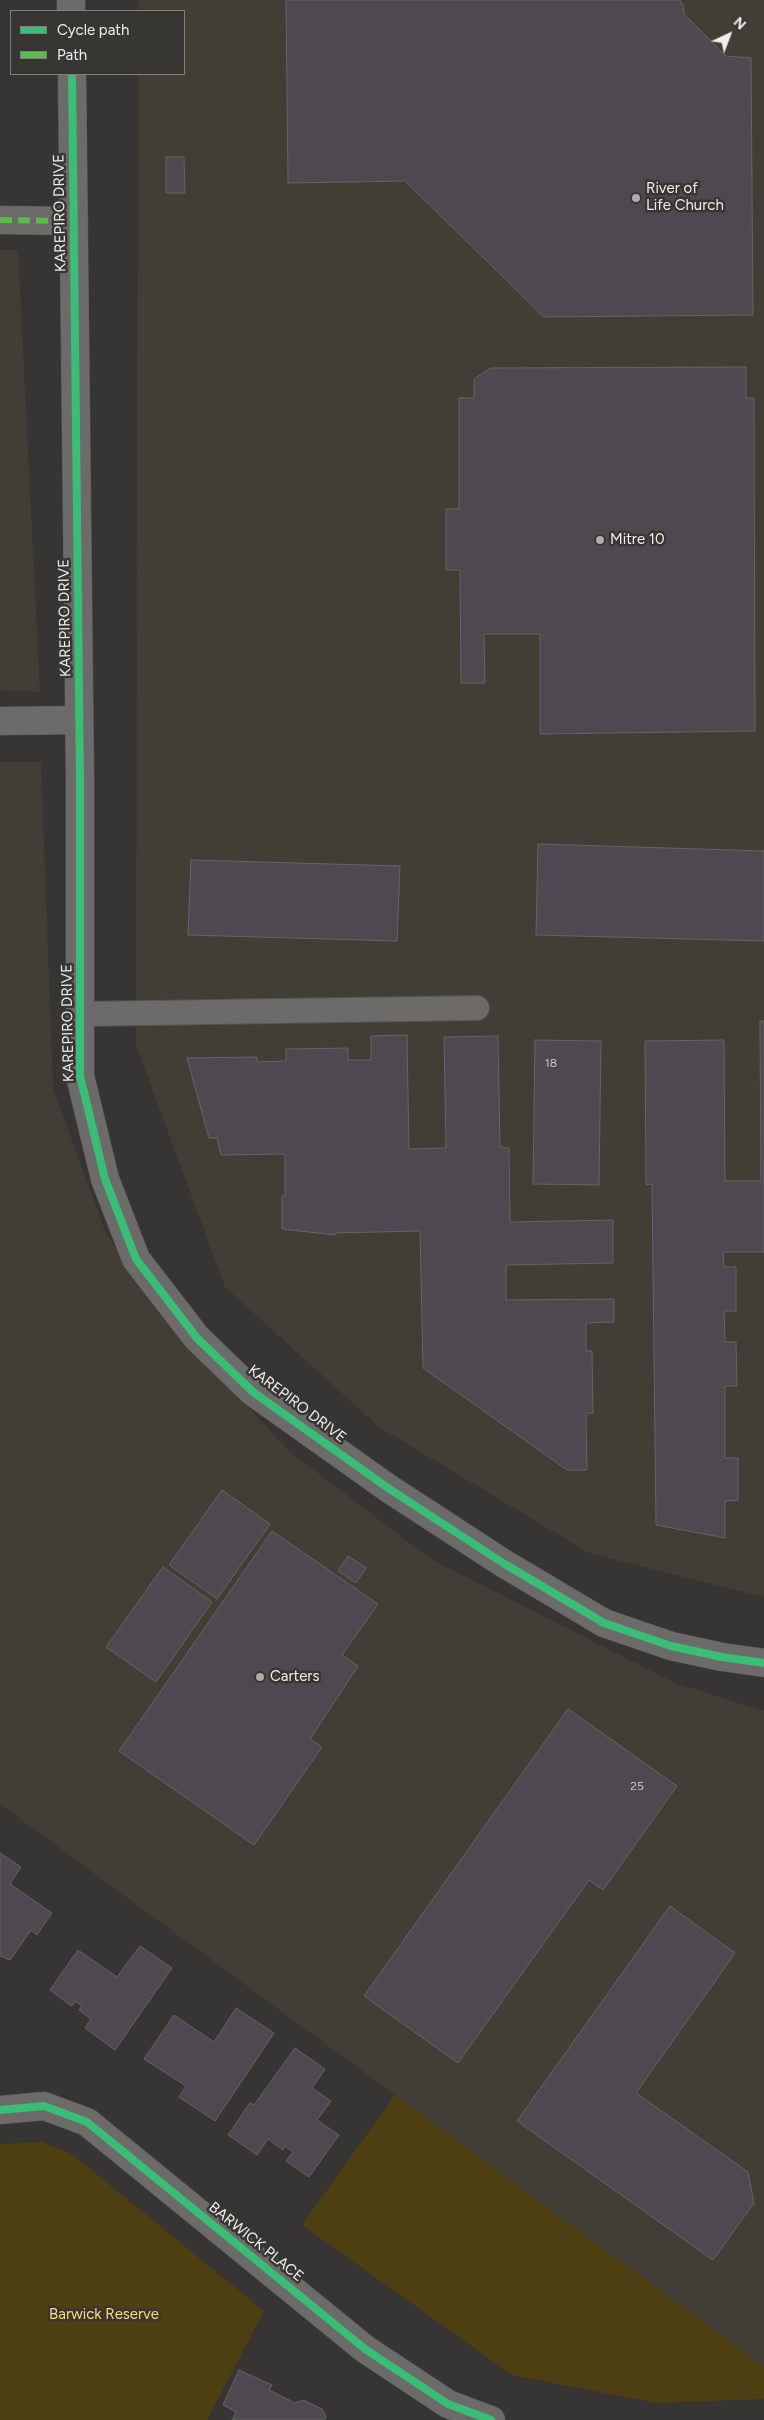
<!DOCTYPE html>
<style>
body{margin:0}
#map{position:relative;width:764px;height:2420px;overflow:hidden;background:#363533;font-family:Figtree,sans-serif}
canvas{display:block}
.legend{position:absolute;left:10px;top:10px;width:175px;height:65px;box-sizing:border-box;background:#373632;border:1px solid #81807c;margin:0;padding:6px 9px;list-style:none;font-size:15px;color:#efeeec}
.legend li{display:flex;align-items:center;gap:10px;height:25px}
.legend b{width:25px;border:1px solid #81807c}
.north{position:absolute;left:704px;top:10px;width:50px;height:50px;-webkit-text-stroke:4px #373632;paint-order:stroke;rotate:43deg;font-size:14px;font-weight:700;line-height:20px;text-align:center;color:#efeeec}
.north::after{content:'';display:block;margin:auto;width:18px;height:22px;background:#efeeec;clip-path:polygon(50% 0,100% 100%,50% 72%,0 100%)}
</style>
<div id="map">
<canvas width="764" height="2420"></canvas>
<ul class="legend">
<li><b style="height:6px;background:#3abd76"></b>Cycle path</li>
<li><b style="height:6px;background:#5cbc4b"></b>Path</li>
</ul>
<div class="north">N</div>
</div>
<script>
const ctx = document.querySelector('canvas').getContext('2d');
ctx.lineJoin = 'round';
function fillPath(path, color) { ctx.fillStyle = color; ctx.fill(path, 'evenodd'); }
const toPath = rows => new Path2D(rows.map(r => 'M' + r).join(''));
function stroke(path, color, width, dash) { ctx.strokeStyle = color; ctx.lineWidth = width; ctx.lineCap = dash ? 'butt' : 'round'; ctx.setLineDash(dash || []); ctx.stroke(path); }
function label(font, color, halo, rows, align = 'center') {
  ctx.font = font + ' Figtree,sans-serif'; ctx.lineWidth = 5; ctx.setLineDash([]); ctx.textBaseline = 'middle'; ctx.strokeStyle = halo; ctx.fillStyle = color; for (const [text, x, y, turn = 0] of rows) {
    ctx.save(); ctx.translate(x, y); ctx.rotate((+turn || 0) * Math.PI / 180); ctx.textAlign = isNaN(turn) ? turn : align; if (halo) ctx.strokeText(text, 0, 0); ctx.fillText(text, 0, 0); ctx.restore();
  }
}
fillPath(toPath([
 [138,0,764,0,764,1597,589,1553,379,1427,225,1287,136,1045,138,74,184,74,184,11,138,11],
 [0,250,18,250,40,692,0,690],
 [0,762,41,762,53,1088,106,1234,183,1337,288,1450,429,1558,675,1683,764,1711,764,2367,0,1804]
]), '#413e35');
fillPath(toPath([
 [395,2095,764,2367,764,2399,656,2403,512,2375,302,2225],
 [42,2142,72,2154,264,2311,207,2420,0,2420,0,2144]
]), '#4e3f12');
const building = toPath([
 [286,0,680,0,681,4,683,4,684,14,726,56,751,58,753,315,544,317,405,181,288,183,286,0],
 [166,157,184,157,185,193,166,193,166,157],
 [746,367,746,398,754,398,755,731,540,734,540,634,484,634,485,683,461,683,460,570,446,570,446,509,459,509,459,398,474,398,474,379,491,368,746,367],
 [538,844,764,851,764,941,536,935,538,844],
 [191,860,400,866,397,941,188,935,191,860],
 [760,1021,764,1021,764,1252,723,1252,724,1267,736,1267,736,1311,724,1311,725,1342,736,1342,737,1386,725,1386,725,1458,738,1458,738,1500,725,1501,725,1538,656,1525,652,1184,646,1185,645,1041,724,1040,725,1181,761,1181,760,1021],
 [407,1035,409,1149,446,1148,444,1037,498,1036,500,1147,509,1148,510,1222,613,1220,613,1263,506,1265,506,1300,614,1299,614,1322,586,1323,586,1351,592,1351,593,1413,586,1413,587,1470,567,1470,423,1368,420,1231,335,1233,335,1235,282,1229,282,1196,285,1196,285,1154,221,1155,217,1138,209,1138,187,1058,257,1057,257,1062,286,1061,286,1049,348,1048,348,1060,371,1060,371,1036,407,1035],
 [535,1040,601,1041,599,1185,533,1184,535,1040],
 [222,1490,270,1524,217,1599,169,1565,222,1490],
 [272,1531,378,1604,342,1655,358,1666,310,1739,322,1747,254,1845,119,1751,272,1531],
 [348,1556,366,1568,356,1583,338,1571,348,1556],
 [163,1567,212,1602,156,1682,106,1647,163,1567],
 [568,1709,677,1786,603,1890,589,1880,458,2063,364,1996,568,1709],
 [0,1853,21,1867,10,1884,52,1913,37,1935,31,1930,10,1960,0,1956,0,1853],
 [670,1906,735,1953,636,2093,748,2172,754,2203,713,2260,517,2121,670,1906],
 [140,1946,172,1968,115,2050,85,2028,91,2019,79,2010,82,2006,75,2001,72,2006,70,2005,50,1990,78,1950,117,1977,140,1946],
 [236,2008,274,2033,215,2121,179,2097,186,2086,144,2059,174,2015,214,2042,236,2008],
 [295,2048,325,2069,312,2088,331,2101,317,2120,339,2135,309,2177,286,2161,293,2152,285,2146,283,2150,268,2139,257,2155,228,2135,250,2103,254,2105,295,2048],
 [239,2370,272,2385,269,2390,295,2403,303,2400,322,2409,326,2417,324,2420,232,2420,236,2412,223,2405,239,2370]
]);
fillPath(building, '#4e4951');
stroke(building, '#656464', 1);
const service = toPath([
 [80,1014,477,1008]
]);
const minor = toPath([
 [71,0,71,11],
 [72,74,80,780,80,1076,105,1179,136,1259,197,1338,253,1392,388,1488,503,1563,604,1623,671,1646,722,1657,764,1663],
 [0,220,74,221],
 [0,721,79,720],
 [0,2110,44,2106,87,2122,365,2349,448,2404,491,2420]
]);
stroke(service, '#545452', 26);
stroke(minor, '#545452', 29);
stroke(service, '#6c6b69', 24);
stroke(minor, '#6c6b69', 28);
stroke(toPath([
 [0,220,74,221]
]), '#5cbc4b', 6, [12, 6]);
stroke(toPath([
 [72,74,80,780,80,1076,105,1179,136,1259,197,1338,253,1392,388,1488,503,1563,604,1623,671,1646,722,1657,764,1663],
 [0,2110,44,2106,87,2122,365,2349,448,2404,491,2420]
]), '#3abd76', 8);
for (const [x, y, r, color] of [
 [636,198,5,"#aeadab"],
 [600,540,5,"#aeadab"],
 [260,1677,5,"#aeadab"]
]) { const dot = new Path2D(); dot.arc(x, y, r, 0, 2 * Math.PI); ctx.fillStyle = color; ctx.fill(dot); stroke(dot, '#373632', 2); }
label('12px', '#c7c5c5', null, [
 ["18",551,1063],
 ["25",637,1786]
]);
label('15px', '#efeeec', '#373632', [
 ["River of",646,189],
 ["Life Church",646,206],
 ["Mitre 10",610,540],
 ["Carters",270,1677]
], 'left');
label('15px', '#efeeec', '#373632', [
 ["KAREPIRO DRIVE",60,213,-91],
 ["KAREPIRO DRIVE",65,618,-91],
 ["KAREPIRO DRIVE",68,1023,-91],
 ["KAREPIRO DRIVE",297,1404,37],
 ["BARWICK PLACE",256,2242,39]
]);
label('15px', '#fdd97c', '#373632', [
 ["Barwick Reserve",104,2315]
]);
</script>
